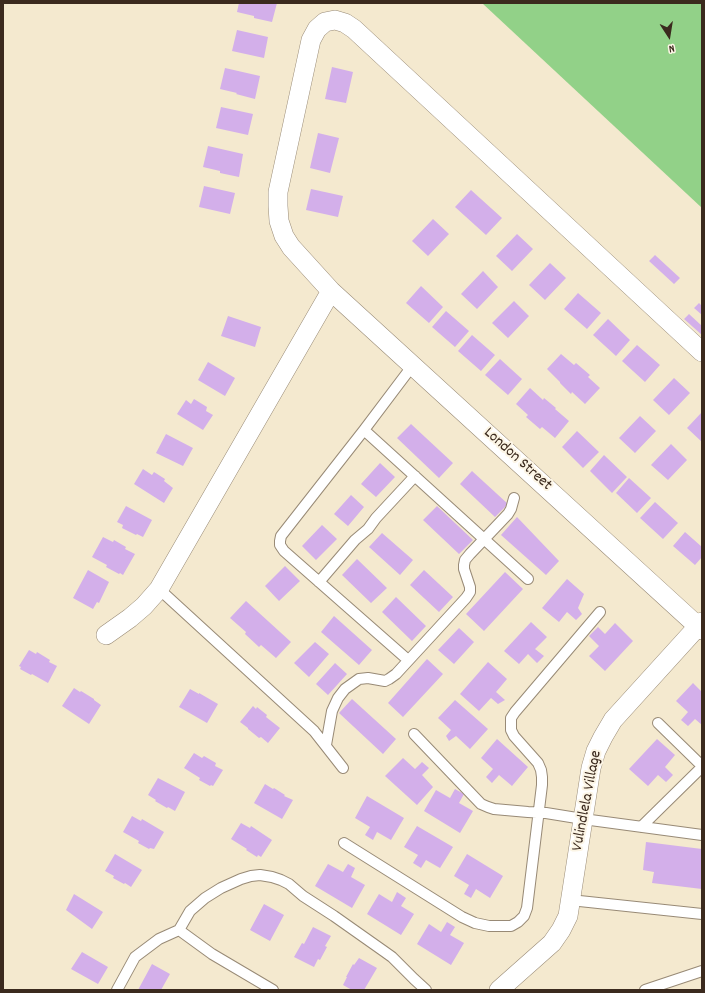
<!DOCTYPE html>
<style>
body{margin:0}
#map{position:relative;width:705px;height:993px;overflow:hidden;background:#f4e9cf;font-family:Dekko,sans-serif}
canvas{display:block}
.frame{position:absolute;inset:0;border:4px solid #3b2a1e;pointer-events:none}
.north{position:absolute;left:649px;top:16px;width:40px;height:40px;-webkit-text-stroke:3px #fcf5e5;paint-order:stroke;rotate:168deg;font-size:11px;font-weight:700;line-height:16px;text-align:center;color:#3b2a1e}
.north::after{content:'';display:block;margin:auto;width:14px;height:18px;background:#3b2a1e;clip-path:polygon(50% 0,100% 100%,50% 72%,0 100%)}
</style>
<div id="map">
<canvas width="705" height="993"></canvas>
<div class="frame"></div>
<div class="north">N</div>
</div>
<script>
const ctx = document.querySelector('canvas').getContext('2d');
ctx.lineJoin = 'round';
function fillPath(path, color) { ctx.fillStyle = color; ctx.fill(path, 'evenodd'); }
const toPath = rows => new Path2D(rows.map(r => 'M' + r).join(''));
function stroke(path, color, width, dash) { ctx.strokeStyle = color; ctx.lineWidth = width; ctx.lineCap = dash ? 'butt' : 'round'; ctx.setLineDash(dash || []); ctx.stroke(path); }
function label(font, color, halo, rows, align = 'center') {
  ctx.font = font + ' Dekko,sans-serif'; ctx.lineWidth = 4; ctx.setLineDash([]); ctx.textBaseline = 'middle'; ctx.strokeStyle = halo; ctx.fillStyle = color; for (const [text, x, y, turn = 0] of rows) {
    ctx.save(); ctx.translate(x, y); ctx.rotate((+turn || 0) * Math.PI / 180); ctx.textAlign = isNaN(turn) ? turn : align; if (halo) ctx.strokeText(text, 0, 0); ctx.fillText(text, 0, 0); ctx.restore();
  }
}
fillPath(toPath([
 [482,3,702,3,702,208]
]), '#92d188');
fillPath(toPath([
 [239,3,277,3,272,22,254,18,254,16,237,12],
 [237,30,268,37,264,58,232,51],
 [332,67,353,72,346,103,325,99],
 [225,68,260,76,255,99,236,94,237,93,220,89],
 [221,107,253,114,248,135,216,128],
 [318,133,339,138,330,173,310,168],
 [208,146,243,154,239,177,220,173,220,171,203,167],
 [204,186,235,193,230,214,199,207],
 [311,189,343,196,338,217,306,210],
 [471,190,502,218,486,235,455,207],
 [433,219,449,234,428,256,412,241],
 [517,234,533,249,512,271,496,256],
 [655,255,680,278,674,284,649,261],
 [550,263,566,278,545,300,529,285],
 [483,271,498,287,477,309,461,294],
 [421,286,443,307,429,323,406,303],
 [578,293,601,313,587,329,564,309],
 [514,301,529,316,508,338,492,323],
 [699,303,702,306,702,315,694,308],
 [446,311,469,331,455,347,432,327],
 [689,314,702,326,702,335,684,319],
 [228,316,261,327,255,347,221,336],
 [608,319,630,340,616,356,593,335],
 [472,335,495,355,481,371,458,351],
 [637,345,660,365,645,382,622,361],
 [561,354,574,365,576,363,590,375,588,377,600,388,585,404,572,392,571,394,560,383,560,382,547,369],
 [500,359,522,379,508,395,485,375],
 [208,362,235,378,225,396,198,380],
 [674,378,690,393,669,415,653,400],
 [530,388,543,400,544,398,556,408,555,409,569,421,555,438,542,427,540,429,526,417,528,415,516,404],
 [194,399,207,407,206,411,213,415,203,430,177,414,186,400,191,404],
 [702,412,702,442,687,428],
 [640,416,656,431,635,453,619,438],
 [411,424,453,463,439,478,397,438],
 [577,431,599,452,583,468,562,447],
 [166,434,193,448,183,466,156,453],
 [671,444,687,460,668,480,651,465],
 [604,455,627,477,612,493,590,471],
 [380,463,395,477,376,497,361,484],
 [143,469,152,475,154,472,165,479,164,481,173,488,164,503,134,484],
 [472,471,508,504,495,517,460,484],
 [629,478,651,498,637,513,616,493],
 [351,495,364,507,348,526,334,514],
 [655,502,678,523,663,539,640,518],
 [126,506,152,520,143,537,137,534,136,535,122,528,123,525,117,522],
 [437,506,473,540,459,554,423,520],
 [517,517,559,561,546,575,501,535],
 [322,525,337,539,316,560,302,546],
 [685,532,702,547,702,557,695,565,673,546],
 [382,533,413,560,400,575,369,547],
 [103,537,113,542,114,540,126,547,125,549,135,554,123,575,120,573,119,574,106,567,107,565,92,557],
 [357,559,387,588,371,603,342,575],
 [285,566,300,581,279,601,265,586],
 [88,570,109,582,99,603,97,602,93,609,73,598],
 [424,570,453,597,439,612,410,585],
 [505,572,523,589,484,631,466,614],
 [567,579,584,594,578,608,582,614,576,620,567,612,559,622,542,608],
 [396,597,426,626,412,641,382,612],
 [246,601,291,642,276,658,261,645,259,647,245,634,246,632,230,618],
 [334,616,372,650,359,665,321,632],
 [531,622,547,637,535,649,544,656,537,663,528,654,519,664,504,651],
 [615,623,633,641,605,671,589,656,599,646,589,636,598,627,605,634],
 [459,628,474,642,454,664,438,650],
 [315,642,329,654,309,677,294,663],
 [29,650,36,654,37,652,50,660,49,662,57,666,48,683,32,674,31,675,20,669,21,667,19,666],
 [427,659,443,674,403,717,388,703],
 [488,662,507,679,496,692,505,700,498,704,491,698,479,711,460,694],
 [335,663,347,674,328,695,316,684],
 [693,683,702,692,702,725,695,719,688,726,681,720,688,712,676,701],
 [74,688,80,692,81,691,94,699,94,700,101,705,89,724,62,706],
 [190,689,199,694,199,693,218,704,207,723,179,707],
 [352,699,396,739,383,754,339,713],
 [455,700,488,729,470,749,456,736,449,741,446,736,451,730,438,718],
 [253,706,256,709,257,707,267,715,266,717,280,728,268,743,261,737,259,738,248,729,248,728,240,722],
 [497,739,528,767,512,786,499,775,492,783,486,777,493,769,481,758],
 [657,739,675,755,665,767,673,775,666,782,658,775,648,786,629,769],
 [194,753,202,758,204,756,216,763,215,766,223,770,213,786,211,785,210,786,199,780,200,778,184,768],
 [403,758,415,769,422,762,429,768,422,775,433,787,417,805,385,776],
 [158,778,185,792,175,811,168,807,167,808,155,801,156,800,148,795],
 [265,784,273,789,274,788,285,795,284,796,293,800,282,819,254,803],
 [455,789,464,794,459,803,473,811,460,833,424,811,436,790,450,798],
 [367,796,404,818,391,840,377,832,373,840,365,835,370,827,355,818],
 [132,816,141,821,142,819,164,832,154,849,150,848,149,849,138,843,139,841,123,832],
 [241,823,250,828,251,826,272,840,261,857,258,855,257,857,246,850,247,849,231,839],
 [417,826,453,847,440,868,426,860,421,868,413,863,418,855,404,847],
 [646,842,702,849,702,889,652,883,654,872,643,870],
 [115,854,142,870,131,887,125,883,124,884,113,878,114,876,105,871],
 [467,854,503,876,490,898,476,889,471,898,464,894,469,885,454,876],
 [328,864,343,872,348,864,355,868,351,877,365,885,352,908,315,886],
 [397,892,406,898,401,906,414,914,401,935,367,914,379,894,392,902],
 [74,894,103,912,92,929,66,910],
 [264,904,284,915,270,941,250,930],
 [447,922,455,927,450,935,464,943,451,965,417,944,429,924,441,932],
 [313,927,331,936,325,946,327,947,320,960,318,959,314,967,294,957,302,943,304,944],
 [82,952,108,967,98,984,71,969],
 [359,958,377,968,364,990,352,990,343,985,347,977,346,977,353,964,354,965],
 [152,964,170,974,161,990,138,990]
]), '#d3afea');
const service = toPath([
 [364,430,528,579],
 [319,582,355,540,368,529,376,518,415,476],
 [159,589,314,731,343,768],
 [408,660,284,551,280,545,280,541,281,536,364,430,413,365],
 [658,723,702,766],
 [414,734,481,804,488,807,494,809,528,812,546,813,583,819,702,835],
 [326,745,332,711,338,698,345,689,359,679,368,678,385,681,389,679,396,674,466,598,470,592,470,587,464,569,464,565,465,560,470,554,508,514,511,509,514,498],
 [641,827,702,767],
 [344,843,462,917,475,923,489,926,511,926,518,922,524,916,527,908,542,785,542,777,541,770,538,763,514,736,511,730,511,718,515,712,600,612],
 [570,900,702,914],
 [179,930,212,954,273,990],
 [117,990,135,957,159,939,179,930,190,911,205,898,221,888,241,879,251,876,260,875,272,877,281,880,289,884,303,896,334,916,385,952,392,957,414,979,426,990],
 [645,990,702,971]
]);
const minor = toPath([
 [702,352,354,29,345,23,335,20,325,22,317,29,311,40,278,192,278,206,279,221,284,236,291,247,331,291,702,630],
 [106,635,130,618,144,606,159,589,331,291],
 [499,990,552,943,561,930,568,916,591,768,596,751,603,737,613,720,702,622]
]);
stroke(service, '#988a76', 12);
stroke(minor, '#988a76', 20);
stroke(service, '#fff', 10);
stroke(minor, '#fff', 19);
label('16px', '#3b2a1e', '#fcf5e5', [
 ["London Street",517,460,42],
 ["Vulindlela Village",588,801,-79]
]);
</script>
